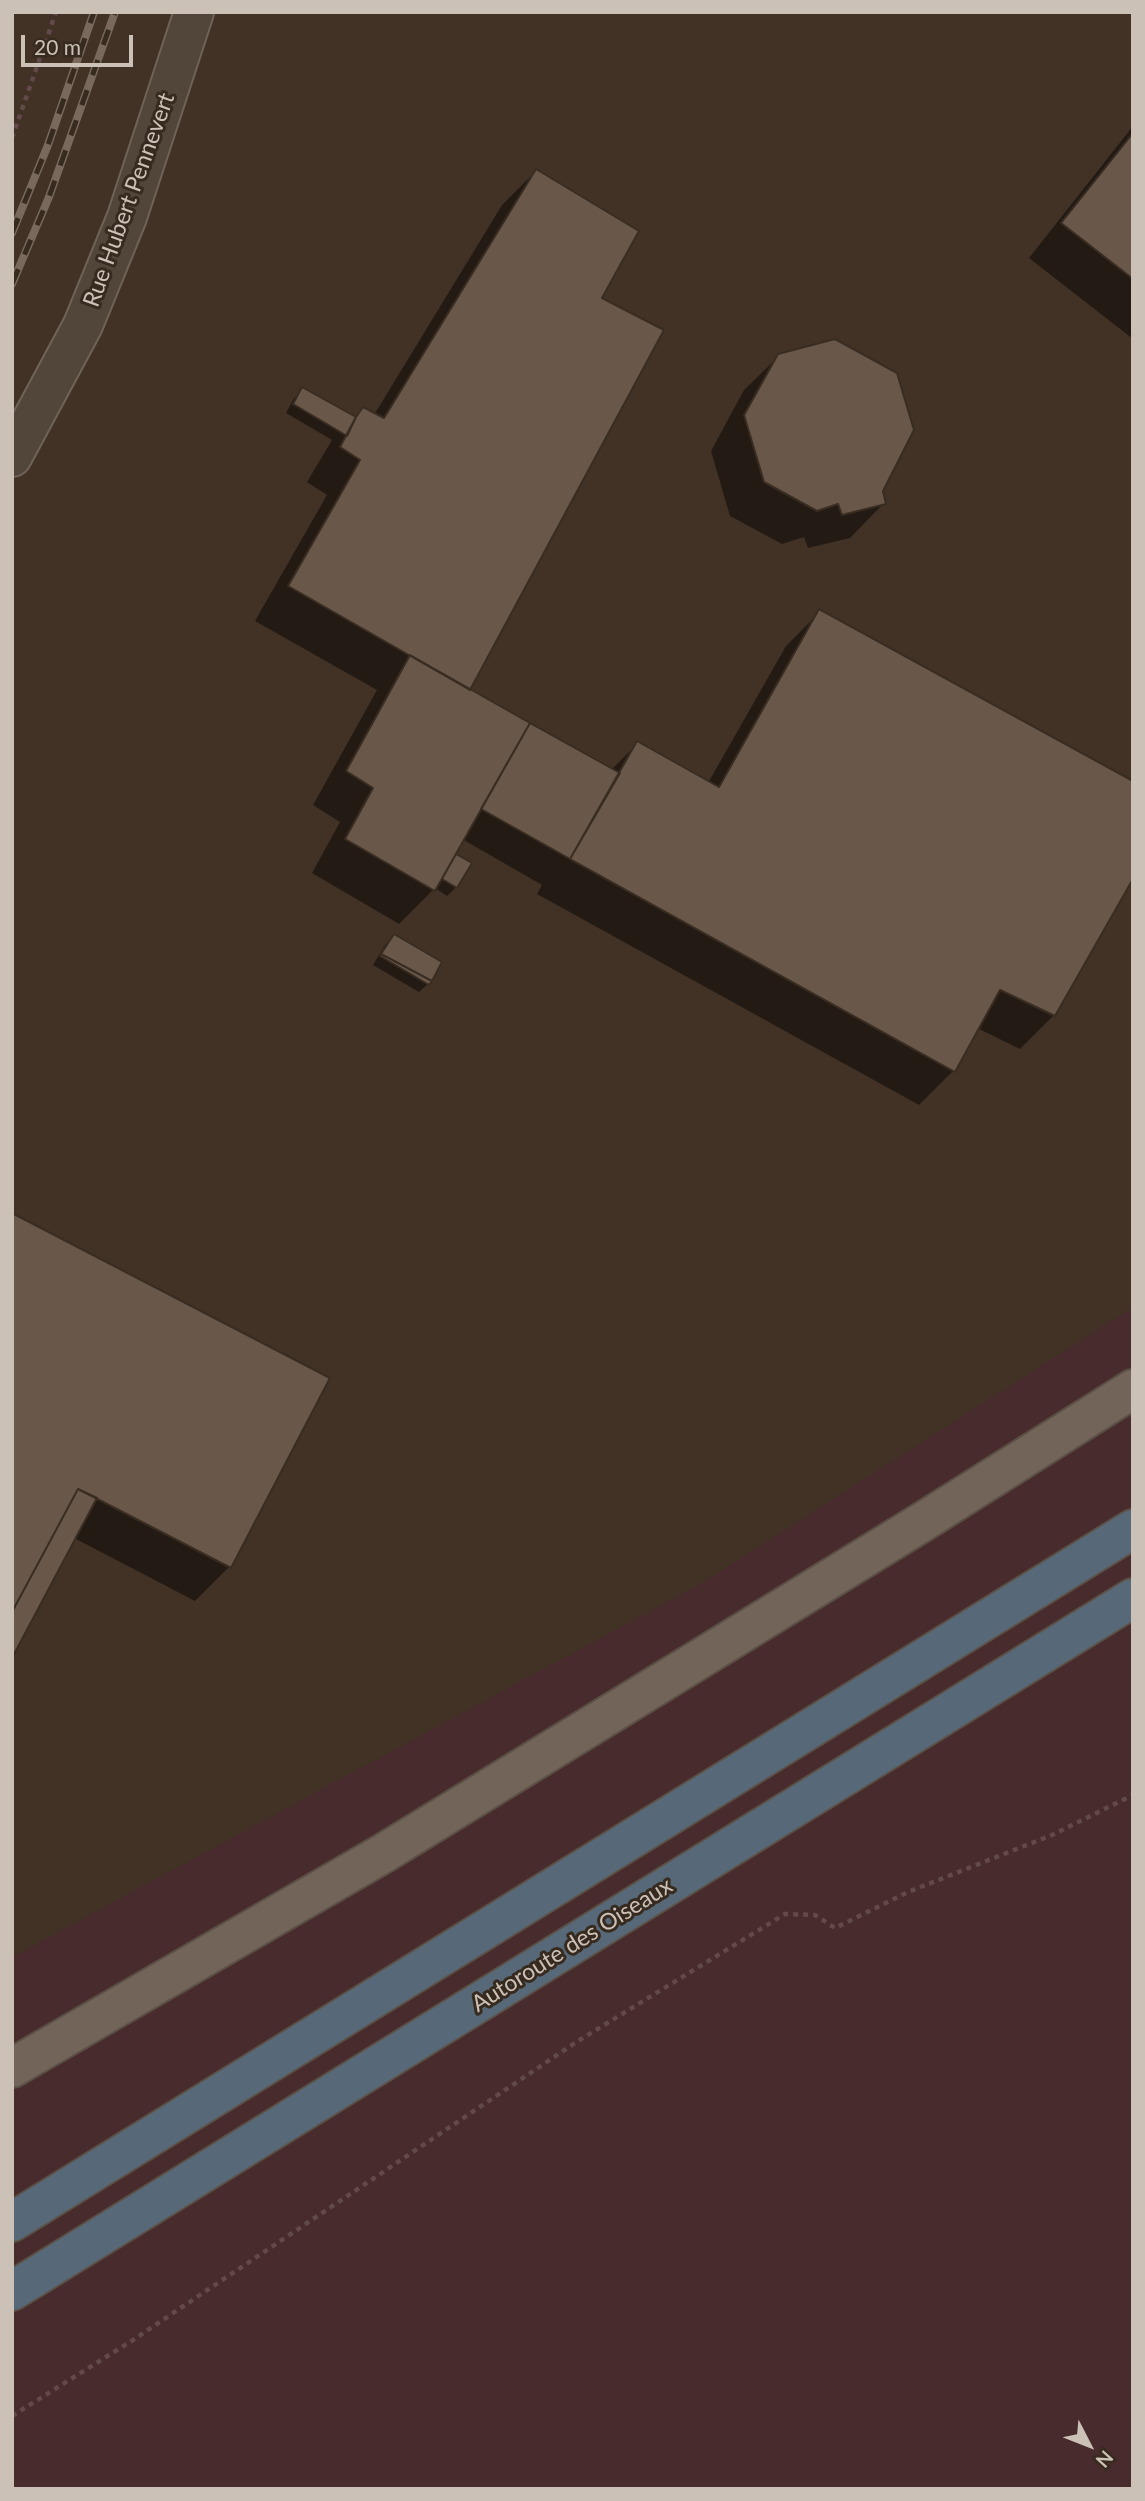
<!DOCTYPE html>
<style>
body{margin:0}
#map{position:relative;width:1145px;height:2501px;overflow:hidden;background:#423226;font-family:Lato,sans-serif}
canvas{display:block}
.frame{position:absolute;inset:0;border:14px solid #ccc1b7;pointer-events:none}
.north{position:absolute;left:1054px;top:2410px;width:70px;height:70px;-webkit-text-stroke:5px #372a1f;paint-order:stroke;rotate:132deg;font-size:19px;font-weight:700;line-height:28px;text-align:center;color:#ccc1b7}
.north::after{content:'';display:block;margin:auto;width:24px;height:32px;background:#ccc1b7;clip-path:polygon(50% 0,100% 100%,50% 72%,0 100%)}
.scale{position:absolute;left:21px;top:35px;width:112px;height:32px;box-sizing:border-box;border:4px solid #ccc1b7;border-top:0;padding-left:9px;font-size:21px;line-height:24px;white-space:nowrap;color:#ccc1b7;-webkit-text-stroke:5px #372a1f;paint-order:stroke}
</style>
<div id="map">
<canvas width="1145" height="2501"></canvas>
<div class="frame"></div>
<div class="north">N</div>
<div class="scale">20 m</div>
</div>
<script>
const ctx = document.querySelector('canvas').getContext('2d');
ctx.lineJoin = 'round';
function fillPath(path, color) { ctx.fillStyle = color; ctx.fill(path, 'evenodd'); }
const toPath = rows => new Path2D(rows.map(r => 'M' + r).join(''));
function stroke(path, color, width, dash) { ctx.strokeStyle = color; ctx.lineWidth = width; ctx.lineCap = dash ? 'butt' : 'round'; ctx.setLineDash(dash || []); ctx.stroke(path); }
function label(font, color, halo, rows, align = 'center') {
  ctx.font = font + ' Lato,sans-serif'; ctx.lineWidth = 6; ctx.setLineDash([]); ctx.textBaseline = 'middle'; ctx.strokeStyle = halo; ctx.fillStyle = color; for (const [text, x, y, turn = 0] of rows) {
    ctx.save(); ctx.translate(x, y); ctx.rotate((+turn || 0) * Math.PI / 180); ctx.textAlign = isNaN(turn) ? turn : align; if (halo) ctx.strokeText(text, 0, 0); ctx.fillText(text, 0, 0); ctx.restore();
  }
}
fillPath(toPath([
 [1133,1307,1133,2489,12,2489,12,1957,702,1583]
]), '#472b2d');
fillPath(toPath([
 [1133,126,1133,339,1029,258],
 [536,171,600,299,468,690,611,770,637,744,708,783,786,646,820,612,1054,1015,1020,1049,977,1028,953,1071,919,1105,537,894,542,885,462,839,450,863,456,857,456,887,447,896,435,888,399,924,312,873,340,822,313,805,377,690,255,621,327,495,307,482,332,440,286,413,294,398,303,390,354,418,363,409,374,415,502,205],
 [779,356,881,490,884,503,850,538,808,548,804,537,782,544,730,516,711,451,744,390],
 [394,936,428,984,419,992,373,965,385,945],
 [12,1215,328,1379,229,1567,195,1601,74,1538]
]), '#0007');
const building = toPath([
 [1133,133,1133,279,1061,223,1133,133],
 [536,169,639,231,602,298,664,330,470,690,288,586,360,460,340,447,356,417,363,407,384,418,536,169],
 [835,339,897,373,914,430,883,491,886,504,842,515,838,504,817,511,764,482,744,415,778,354,835,339],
 [302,387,356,417,347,436,293,404,302,387],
 [819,609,1133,781,1133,879,1055,1016,1000,990,955,1072,570,859,637,741,719,787,819,609],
 [410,655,530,723,435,891,345,839,373,788,346,771,410,655],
 [530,723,620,773,570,859,481,809,530,723],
 [456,854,472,863,457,888,442,879,456,854],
 [394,934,442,962,432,981,381,954,394,934],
 [381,954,432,981,429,985,380,956,381,954],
 [12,1213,330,1378,231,1568,78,1489,12,1612,12,1213],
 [78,1489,97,1498,12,1658,12,1612,78,1489]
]);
fillPath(building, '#69574a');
stroke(building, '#392c21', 2);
const minor = toPath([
 [12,457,83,325,127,217,194,12]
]);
const primary = toPath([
 [12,2068,384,1853,924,1521,1133,1389]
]);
const motorway = toPath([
 [12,2222,1133,1529],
 [12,2291,1133,1598]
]);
stroke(minor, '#6f6358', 42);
stroke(primary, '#5b4e44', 42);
stroke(motorway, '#5c5045', 42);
stroke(toPath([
 [12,138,56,12],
 [12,2416,133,2340,578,2041,785,1914,815,1915,835,1928,908,1892,1052,1835,1133,1795]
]), '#62494a', 4.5, [5, 5]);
stroke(minor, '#52453a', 38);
stroke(primary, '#726458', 38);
stroke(motorway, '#576978', 38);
const rail = toPath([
 [12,233,48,145,94,12],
 [12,284,49,197,115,12]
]);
stroke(rail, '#79695c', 8);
stroke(rail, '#372a1f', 5, [16]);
label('23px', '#ccc1b7', '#372a1f', [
 ["Rue Hubert Pennevert",129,200,-70],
 ["Autoroute des Oiseaux",572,1945,-32]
]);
</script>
